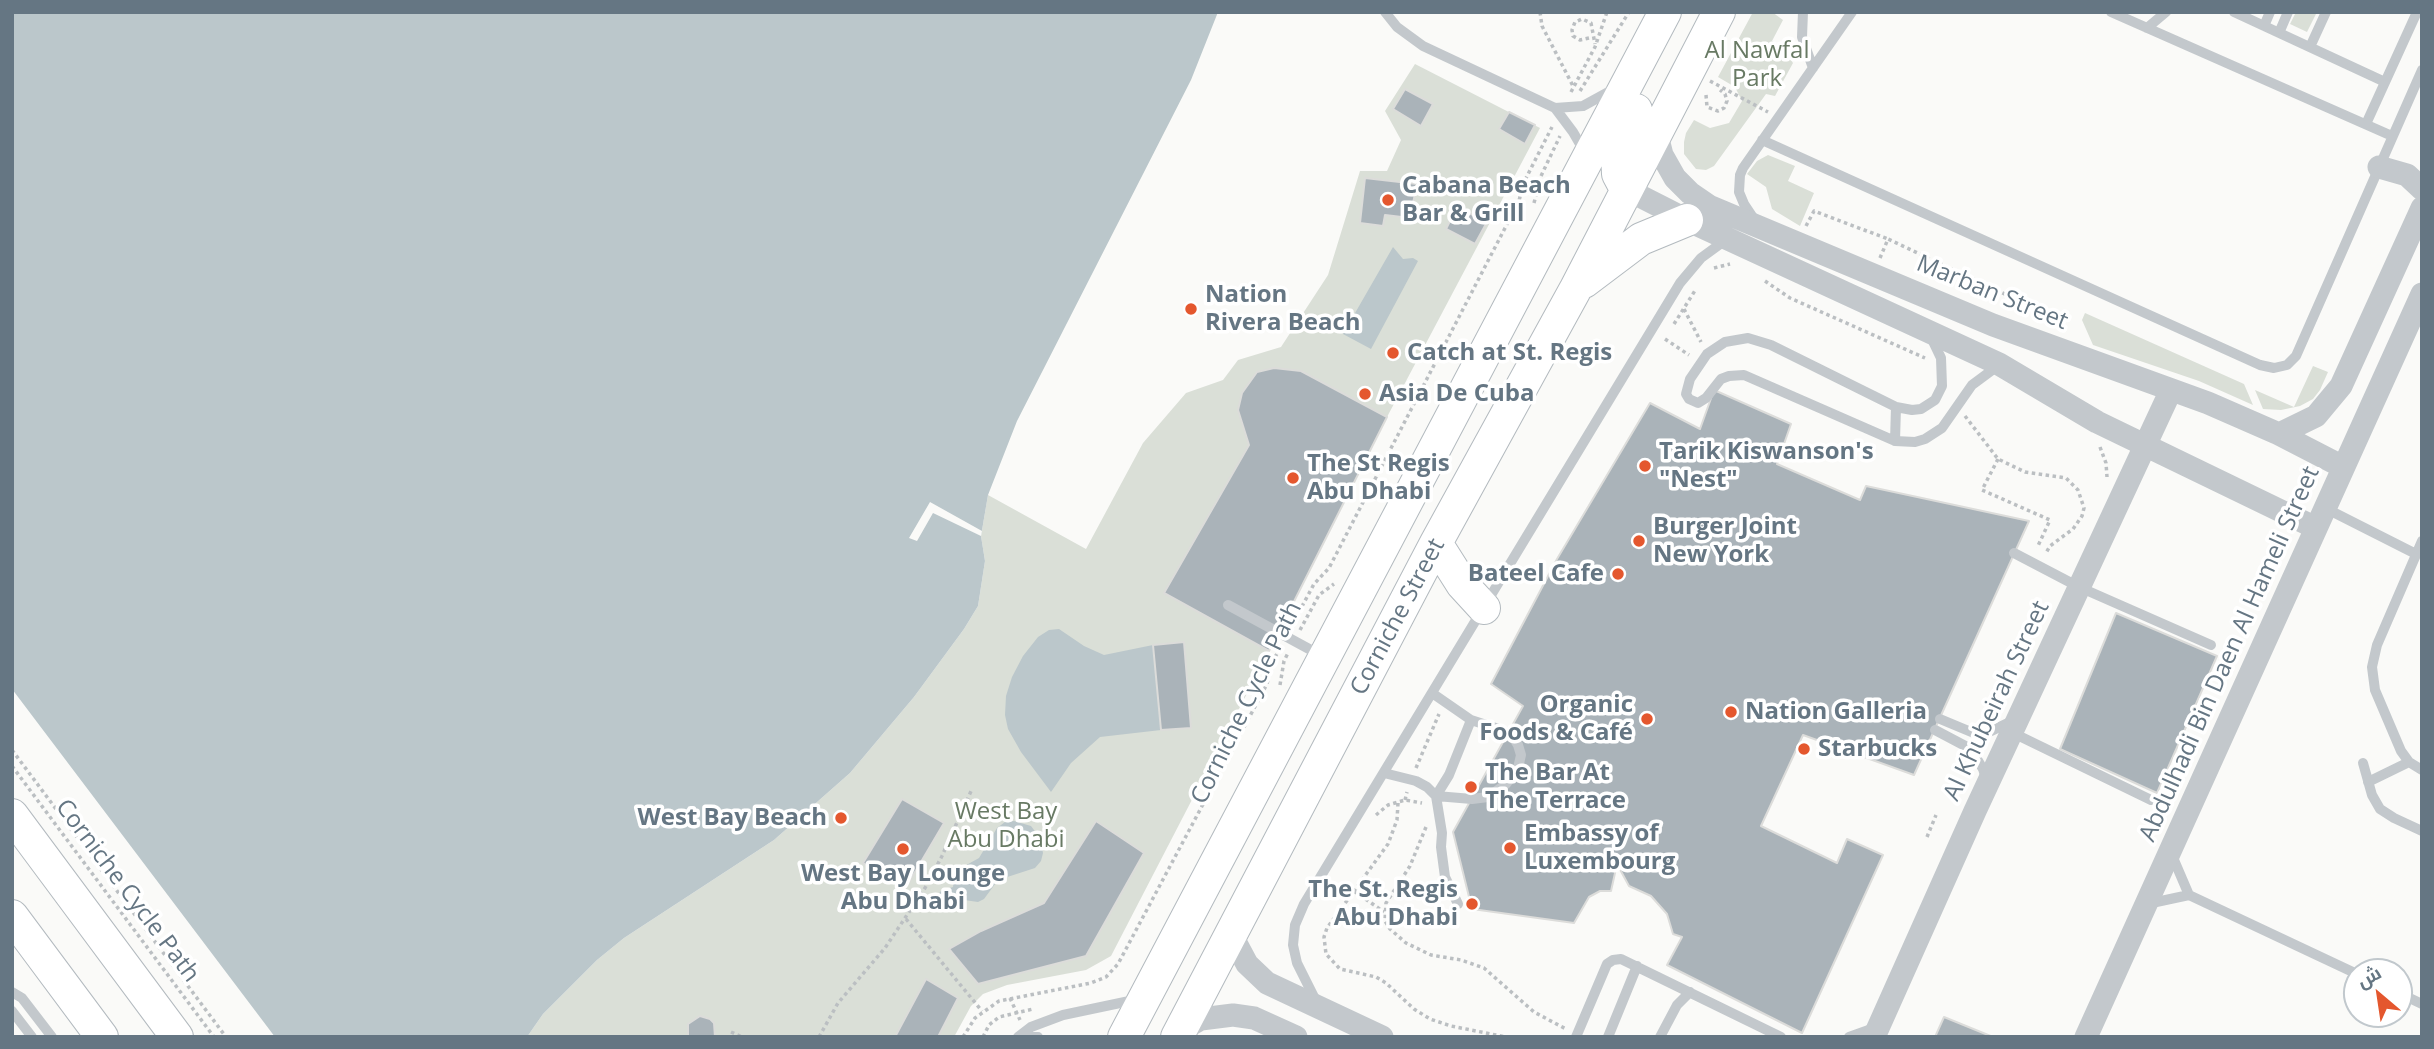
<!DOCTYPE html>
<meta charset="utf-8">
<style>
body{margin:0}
#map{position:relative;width:2434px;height:1049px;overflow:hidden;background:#fafaf8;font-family:"Open Sans",Cairo,sans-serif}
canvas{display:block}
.frame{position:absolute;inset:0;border:14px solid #657683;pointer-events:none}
.north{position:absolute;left:2343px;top:958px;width:70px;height:70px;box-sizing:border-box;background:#fff;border:2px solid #c1c8cd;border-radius:50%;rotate:331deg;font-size:19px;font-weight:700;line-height:28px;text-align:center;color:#657683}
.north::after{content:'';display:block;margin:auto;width:24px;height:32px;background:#e4572e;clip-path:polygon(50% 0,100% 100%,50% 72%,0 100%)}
</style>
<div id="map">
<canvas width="2434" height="1049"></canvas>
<div class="frame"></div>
<div class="north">ش</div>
</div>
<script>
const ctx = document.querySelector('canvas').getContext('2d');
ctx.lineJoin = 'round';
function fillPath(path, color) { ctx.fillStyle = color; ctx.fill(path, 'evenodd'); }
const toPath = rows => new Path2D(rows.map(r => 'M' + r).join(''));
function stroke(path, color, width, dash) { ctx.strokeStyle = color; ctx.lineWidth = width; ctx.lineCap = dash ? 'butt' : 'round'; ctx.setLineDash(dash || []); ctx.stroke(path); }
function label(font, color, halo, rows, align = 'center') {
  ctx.font = font + ' "Open Sans",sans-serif'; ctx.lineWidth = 7; ctx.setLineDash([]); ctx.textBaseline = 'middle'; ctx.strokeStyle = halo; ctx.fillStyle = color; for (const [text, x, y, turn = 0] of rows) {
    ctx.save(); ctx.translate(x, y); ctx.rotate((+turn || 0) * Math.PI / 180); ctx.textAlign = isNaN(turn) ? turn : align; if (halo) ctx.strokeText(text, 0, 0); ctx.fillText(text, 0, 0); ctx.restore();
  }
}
fillPath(toPath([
 [1753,12,1772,12,1783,20,1772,41,1781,46,1793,63,1775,96,1766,94,1714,166,1706,170,1696,169,1684,154,1684,142,1686,133,1694,120,1710,128,1729,123,1742,101,1735,87,1718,77],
 [2296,12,2317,12,2307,32,2290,24],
 [1415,64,1540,128,1387,417,1301,371,1274,368,1257,372,1242,393,1238,410,1249,445,1164,593,1269,651,1111,956,1086,970,1007,985,983,994,971,1006,954,1037,527,1037,543,1014,597,960,624,938,774,840,850,773,914,697,964,629,978,606,985,561,981,536,988,495,1086,549,1143,443,1186,393,1223,380,1238,360,1281,347,1328,275,1360,171,1387,171,1401,140,1385,111],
 [1768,155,1795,166,1788,181,1814,193,1800,226,1772,209,1766,187,1747,174,1757,161],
 [2085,313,2244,384,2253,405,2199,381,2093,345,2082,320],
 [2313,366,2328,372,2320,390,2313,399,2300,406,2281,410,2263,409,2255,390,2294,407]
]), '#dadfd7');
fillPath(toPath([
 [12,12,1218,12,1191,80,1017,421,988,495,981,536,985,561,978,606,964,629,914,697,850,773,774,840,624,938,597,960,543,1014,527,1037,275,1037,12,689],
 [1393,247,1403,259,1413,258,1418,261,1371,349,1343,334],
 [1059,629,1084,646,1104,655,1153,645,1161,730,1100,737,1071,763,1051,792,1021,752,1008,729,1005,715,1006,696,1012,677,1023,656,1038,637,1049,630],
 [1014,821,1031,826,1040,838,1043,853,1041,861,1035,868,998,880,984,899,978,902,964,900,953,911,946,912,940,908,936,904,936,897,941,891,953,887,954,878,961,868,979,858,997,828,1005,822]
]), '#bbc7cb');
fillPath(toPath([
 [930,502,982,531,981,536,933,513,917,541,909,538]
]), '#fafaf8');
const building = toPath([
 [1405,89,1433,104,1421,126,1393,109,1405,89],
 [1509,112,1535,125,1525,144,1499,129,1509,112],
 [1365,178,1417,184,1410,218,1385,215,1383,226,1360,223,1365,178],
 [1457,207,1487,222,1475,244,1446,229,1457,207],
 [1274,368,1301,371,1387,417,1269,651,1164,593,1249,445,1238,410,1242,393,1257,372,1274,368],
 [1714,390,1791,424,1777,464,1860,500,1866,486,2029,521,1914,775,1803,735,1761,826,1837,863,1847,839,1883,855,1802,1033,1667,965,1682,937,1673,934,1667,914,1651,896,1629,886,1617,864,1611,891,1600,891,1589,897,1574,923,1472,909,1453,832,1523,706,1491,684,1557,559,1650,403,1700,429,1714,390],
 [2116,613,2217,656,2157,793,2060,749,2116,613],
 [1184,642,1191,728,1161,730,1153,645,1184,642],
 [902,799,944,823,905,889,863,863,902,799],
 [1096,821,1144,853,1086,956,978,984,949,949,981,931,1044,903,1096,821],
 [926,979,958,998,938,1037,895,1037,926,979],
 [700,1016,710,1019,714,1023,715,1037,688,1037,688,1024,700,1016],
 [1944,1017,1993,1037,1935,1037,1944,1017]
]);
fillPath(building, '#aab3b9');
stroke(building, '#dcdcda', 2);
const secondary = toPath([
 [1626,189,1618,174,1617,153,1636,110],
 [1584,282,1641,239,1687,220],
 [1436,543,1462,584,1484,608],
 [12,815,177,1037],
 [12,916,102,1037],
 [1124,1037,1665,12],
 [1177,1037,1436,543,1575,290,1719,12]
]);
stroke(secondary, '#b3babf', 34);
stroke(toPath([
 [1540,12,1542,26,1573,86],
 [1589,38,1580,40,1573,36,1572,30,1575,22,1582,19,1591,23,1595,44],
 [1710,81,1768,112],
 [1580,91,1629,12],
 [1571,92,1595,47,1607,12],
 [1706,95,1707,107,1718,111,1724,108,1727,101,1725,94,1720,90],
 [1534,203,1541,176,1560,136],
 [1806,226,1814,211,1888,239],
 [1880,258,1888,239,2007,295],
 [1714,268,1730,264],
 [1765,281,1790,298,1925,358],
 [1684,309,1701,342],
 [1674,324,1696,289],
 [1665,339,1689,355],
 [1965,416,1998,459,2025,472,2066,478,2078,490,2084,508,2082,516,2073,529,2050,546,2046,553],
 [2100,447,2106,463,2107,477],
 [1998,459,1982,490,2050,520,2037,548],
 [1292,625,1314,584,1329,568,1519,201,1523,184,1552,127],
 [1300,630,1319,595,1334,584],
 [1280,685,1284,661,1288,653],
 [12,750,226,1037],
 [12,766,214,1037],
 [1416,768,1439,714],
 [1405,800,1407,792],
 [1398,803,1397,820,1388,844,1327,928,1324,937,1326,954,1340,969,1376,977,1386,983,1414,1009,1430,1019,1451,1026,1506,1037],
 [1376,815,1388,805,1405,800,1422,803],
 [1426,827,1410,866,1386,903,1385,921,1390,929,1406,943,1431,955,1461,960,1484,968,1534,1012,1566,1029],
 [1927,837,1936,815],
 [1354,891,1384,912],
 [906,919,982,1011],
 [1010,998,1020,1020],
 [731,1032,742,1037],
 [819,1037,838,1003,885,948,925,888,942,856,972,789],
 [963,1037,975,1018,999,1001,1091,983,1106,977,1118,964,1267,684,1272,662,1281,647],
 [983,1037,989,1025,999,1017,1033,1009]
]), '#bbbfc2', 3.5, [3.5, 3.5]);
stroke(toPath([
 [1385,12,1397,27,1423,46,1555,108,1573,132,1584,151],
 [1803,12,1802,37,1813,68],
 [2111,12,2392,136],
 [2234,12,2385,82],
 [2264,26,2270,12],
 [2147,28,2166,12],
 [2279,33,2288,12],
 [2310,47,2326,12],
 [1555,108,1583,106,1614,89],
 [2366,124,2417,12],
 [1762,140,2260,365,2274,368,2287,365,2296,356,2422,70],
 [1754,219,1744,204,1739,192,1740,175,1743,168,1852,12],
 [1931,337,1941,358,1942,386,1935,400,1921,409,1912,410,1896,407,1771,345,1748,338,1725,342,1707,354,1690,379,1686,394,1689,399,1698,403,1706,398,1721,379,1729,376,1744,375,1895,441,1915,442,1925,439,1942,428,1972,385,1999,365],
 [1895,441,1896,407],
 [2325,508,2416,554],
 [2422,541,2377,645,2372,667,2375,690,2401,751,2409,762,2422,770],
 [2014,553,2079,587,2211,645],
 [1228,605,1322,656],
 [1432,693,1471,720,1449,775,1436,796,1472,799,1488,797,1506,784,1518,768,1521,755,1518,745,1513,737,1505,731,1471,720],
 [1940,719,1976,734,1985,734,2012,721],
 [1935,730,1971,749,1983,769,1987,781],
 [2011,732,2151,800],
 [2363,763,2372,795,2380,809,2394,818,2422,831],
 [1384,773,1416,781,1427,787,1436,796,1442,833,1441,847,1445,877,1458,904],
 [2368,782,2409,762],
 [2171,853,2189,895],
 [2147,904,2189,895,2357,974],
 [12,992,22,998,52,1037],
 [2399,993,2422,1004],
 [1317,1003,1297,963,1293,945,1295,925,1304,904,1680,283,1701,258,1727,239],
 [12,1011,32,1037],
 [1018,1037,1031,1027,1063,1015,1139,999],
 [1020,1037,1038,1037],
 [1576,1037,1607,964,1613,960,1621,959,1781,1037],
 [1608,1037,1637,966],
 [1660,1037,1677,1005,1690,992],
 [1849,1037,1877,1027]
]), '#c3c8cc', 10);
stroke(toPath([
 [1656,131,1662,155,1675,178,1690,193,1709,206,1993,325,2208,403,2279,434,2343,467],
 [2379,167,2407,175,2422,189],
 [1626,189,1687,220,1999,364,2097,422,2316,528],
 [2279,434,2316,416,2341,386,2422,208],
 [1231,934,1247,964,1267,983,1382,1037],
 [1181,1030,1201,1019,1233,1015,1254,1018,1296,1037],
 [1874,1037,1975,811,2171,390],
 [2086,1037,2422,294]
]), '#c3c8cc', 23);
stroke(secondary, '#fff', 32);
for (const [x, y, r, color] of [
 [1388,200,7,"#e4572e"],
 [1191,309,7,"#e4572e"],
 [1393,353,7,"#e4572e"],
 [1365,394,7,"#e4572e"],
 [1645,466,7,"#e4572e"],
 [1293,478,7,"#e4572e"],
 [1639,541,7,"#e4572e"],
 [1618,574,7,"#e4572e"],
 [1731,712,7,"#e4572e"],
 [1647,719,7,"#e4572e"],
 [1804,749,7,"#e4572e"],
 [1471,787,7,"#e4572e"],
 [841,818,7,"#e4572e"],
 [1510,848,7,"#e4572e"],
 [903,849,7,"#e4572e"],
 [1472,904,7,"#e4572e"]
]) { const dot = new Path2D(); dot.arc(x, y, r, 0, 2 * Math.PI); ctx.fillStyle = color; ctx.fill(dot); stroke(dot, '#fff', 2.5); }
label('24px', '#687a64', '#fff', [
 ["Al Nawfal",1757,51],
 ["Park",1757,79],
 ["West Bay",1006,812],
 ["Abu Dhabi",1006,840]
]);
label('bold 24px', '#657683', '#fff', [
 ["Cabana Beach",1402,186],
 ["Bar & Grill",1402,214],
 ["Nation",1205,295],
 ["Rivera Beach",1205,323],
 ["Catch at St. Regis",1407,353],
 ["Asia De Cuba",1379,394],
 ["Tarik Kiswanson's",1659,452],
 ["\"Nest\"",1659,480],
 ["The St Regis",1307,464],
 ["Abu Dhabi",1307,492],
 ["Burger Joint",1653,527],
 ["New York",1653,555],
 ["Bateel Cafe",1604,574,"right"],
 ["Organic",1633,705,"right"],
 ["Foods & Café",1633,733,"right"],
 ["Nation Galleria",1745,712],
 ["Starbucks",1818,749],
 ["The Bar At",1485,773],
 ["The Terrace",1485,801],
 ["West Bay Beach",827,818,"right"],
 ["Embassy of",1524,834],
 ["Luxembourg",1524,862],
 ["West Bay Lounge",903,874,"center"],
 ["Abu Dhabi",903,902,"center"],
 ["The St. Regis",1458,890,"right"],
 ["Abu Dhabi",1458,918,"right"]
], 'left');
label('24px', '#657683', '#fff', [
 ["Marban Street",1992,293,22],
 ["Corniche Street",1398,617,-62],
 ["Abdulhadi Bin Daen Al Hameli Street",2230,654,-66],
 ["Al Khubeirah Street",1997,701,-65],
 ["Corniche Cycle Path",1247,703,-64],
 ["Corniche Cycle Path",127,891,53]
]);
</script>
